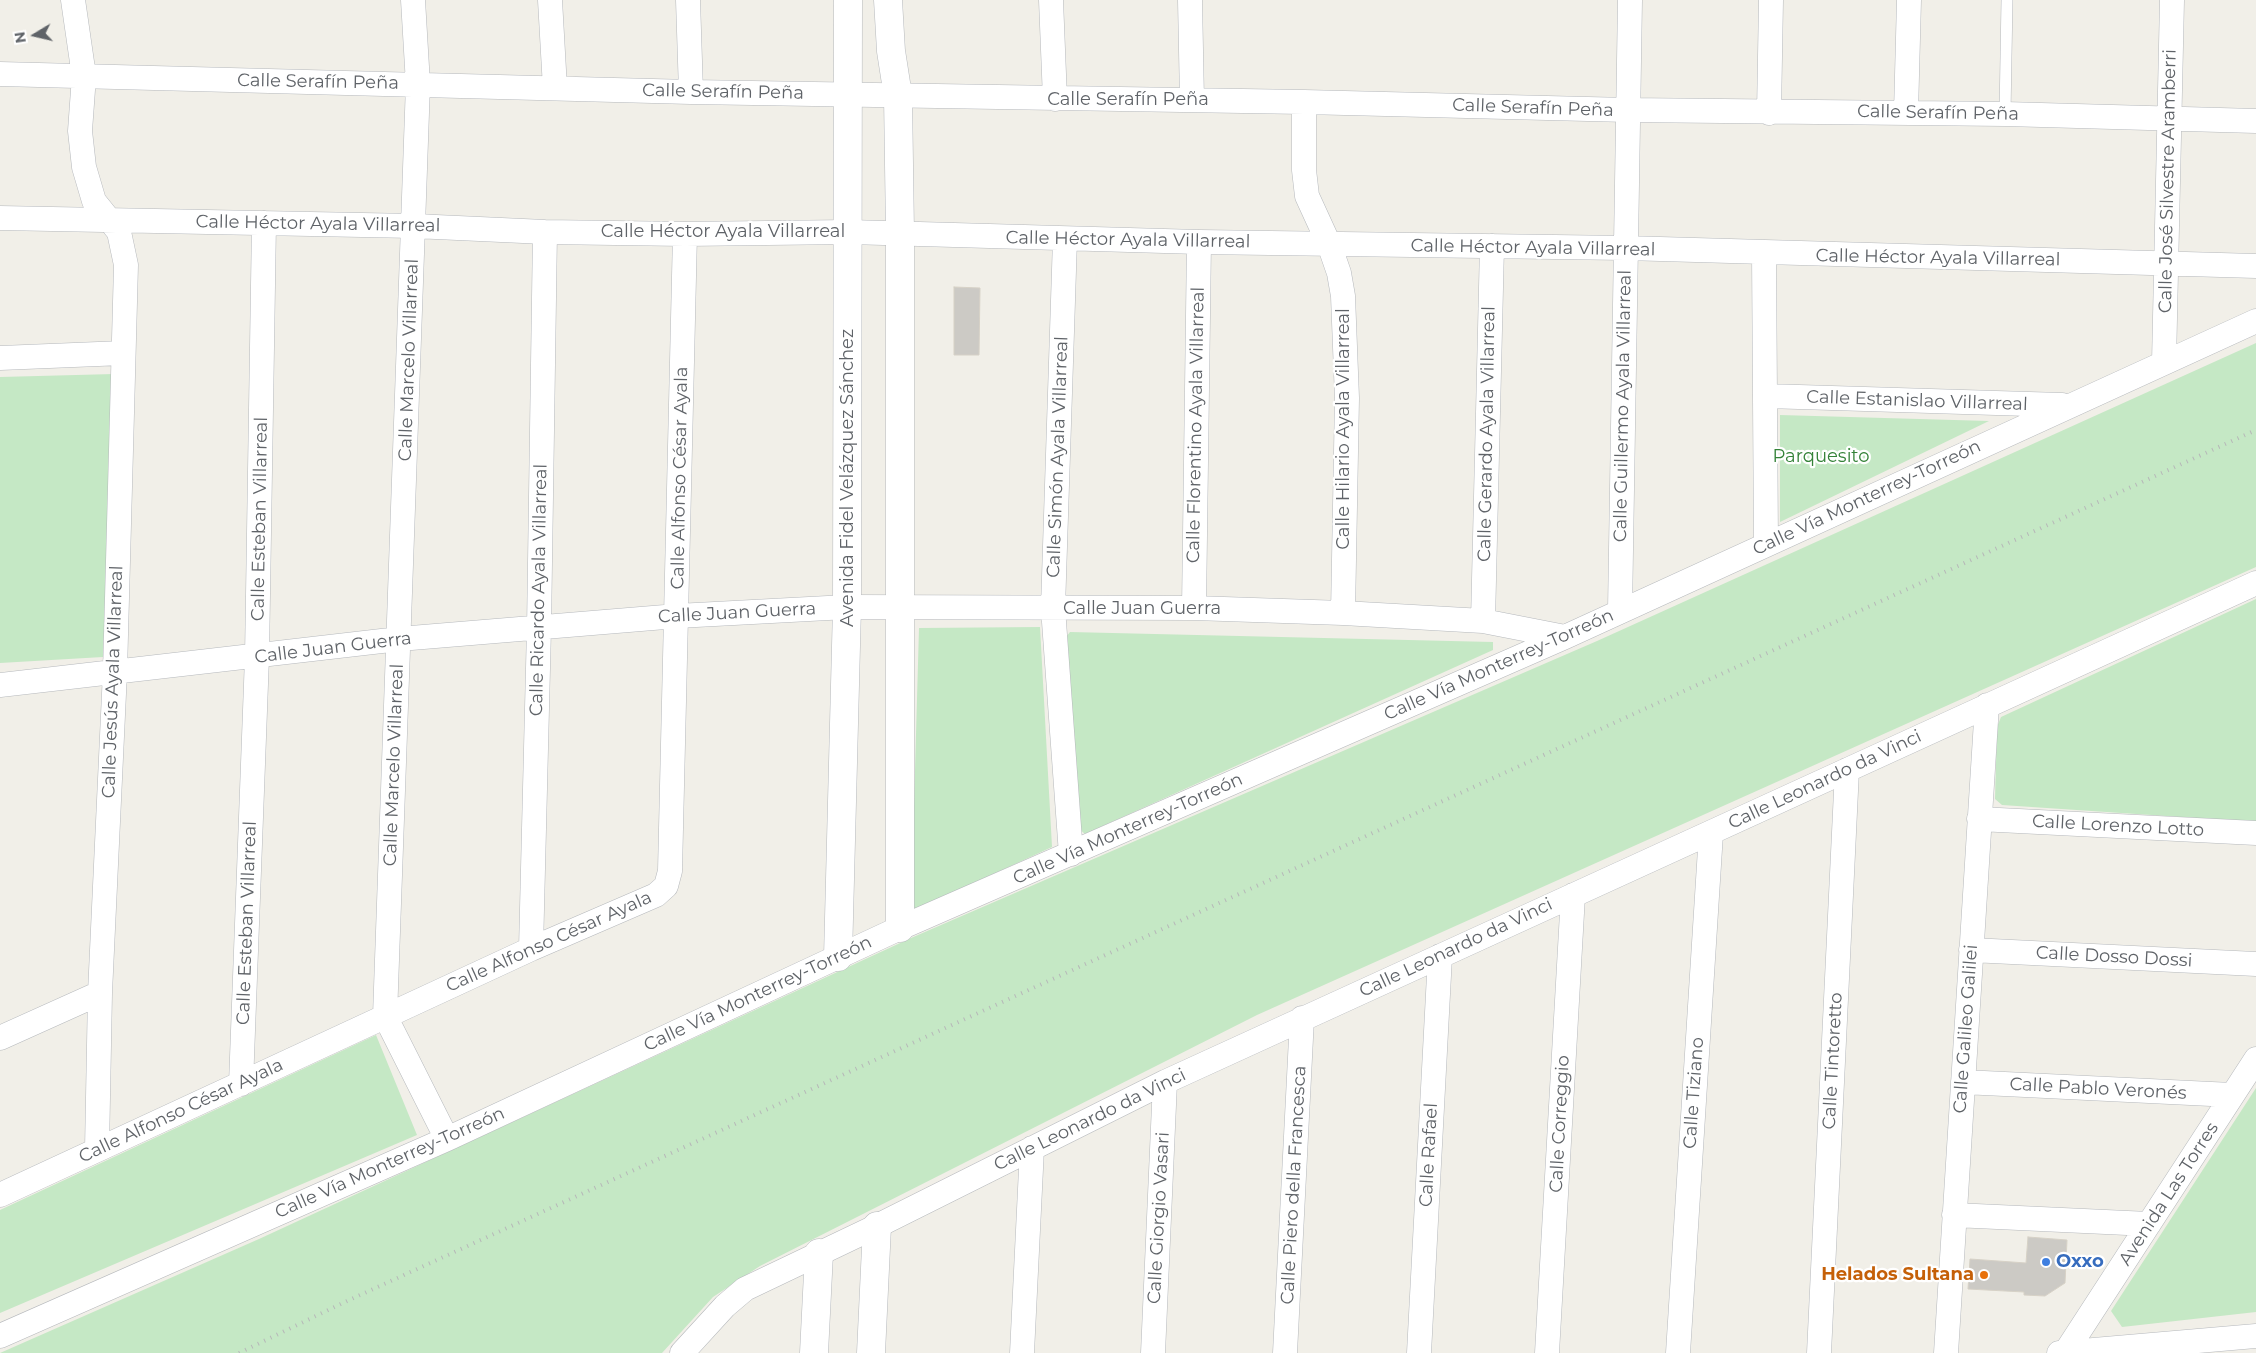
<!DOCTYPE html>
<meta charset="utf-8">
<style>
body{margin:0}
#map{position:relative;width:2256px;height:1353px;overflow:hidden;background:#f1efe8;font-family:Montserrat,sans-serif}
canvas{display:block}
.north{position:absolute;left:10px;top:10px;width:50px;height:50px;-webkit-text-stroke:4px #fff;paint-order:stroke;rotate:261deg;font-size:14px;font-weight:700;line-height:20px;text-align:center;color:#5f6368}
.north::after{content:'';display:block;margin:auto;width:18px;height:22px;background:#5f6368;clip-path:polygon(50% 0,100% 100%,50% 72%,0 100%)}
</style>
<div id="map">
<canvas width="2256" height="1353"></canvas>
<div class="north">N</div>
</div>
<script>
const ctx = document.querySelector('canvas').getContext('2d');
ctx.lineJoin = 'round';
function fillPath(path, color) { ctx.fillStyle = color; ctx.fill(path, 'evenodd'); }
const toPath = rows => new Path2D(rows.map(r => 'M' + r).join(''));
function stroke(path, color, width, dash) { ctx.strokeStyle = color; ctx.lineWidth = width; ctx.lineCap = dash ? 'butt' : 'round'; ctx.setLineDash(dash || []); ctx.stroke(path); }
function label(font, color, halo, rows, align = 'center') {
  ctx.font = font + ' Montserrat,sans-serif'; ctx.lineWidth = 4.5; ctx.setLineDash([]); ctx.textBaseline = 'middle'; ctx.strokeStyle = halo; ctx.fillStyle = color; for (const [text, x, y, turn = 0] of rows) {
    ctx.save(); ctx.translate(x, y); ctx.rotate((+turn || 0) * Math.PI / 180); ctx.textAlign = isNaN(turn) ? turn : align; if (halo) ctx.strokeText(text, 0, 0); ctx.fillText(text, 0, 0); ctx.restore();
  }
}
fillPath(toPath([
 [2256,343,2256,567,1257,1015,760,1266,713,1297,662,1353,0,1353,259,1239,911,938,1597,641],
 [114,374,103,657,0,663,0,377],
 [1780,415,1989,421,1780,522],
 [2256,599,2256,822,2002,805,1995,799,1997,727,2001,717],
 [1040,627,1052,847,911,912,919,628],
 [1070,632,1493,642,1493,650,1085,834,1078,828,1066,637],
 [376,1035,417,1135,0,1313,0,1210],
 [2256,1088,2256,1312,2122,1327,2111,1311]
]), '#c5e8c5');
const building = toPath([
 [954,287,980,288,979,355,954,355,954,287],
 [2028,1237,2067,1240,2065,1283,2045,1296,2024,1295,2024,1292,1968,1289,1970,1259,2026,1263,2028,1237]
]);
fillPath(building, '#cccac5');
stroke(building, '#d6d1c6', 1);
const service = toPath([
 [2005,114,2007,0]
]);
const minor = toPath([
 [73,0,84,76,80,131,84,167,94,201,119,232,126,265,115,672,100,993,97,1149],
 [413,0,418,84,385,1016,447,1139],
 [550,0,555,88],
 [688,0,691,92],
 [1051,0,1055,99],
 [1190,0,1192,100],
 [0,74,691,92,1304,102,1628,110,2005,114,2256,121],
 [1304,102,1304,170,1307,196,1329,244,1339,273,1343,296,1347,398,1343,613],
 [1769,113,1771,0],
 [1906,113,1909,0],
 [0,218,414,226,545,232,685,234,849,232,1199,242,1625,248,2256,266],
 [1065,239,1053,608,1071,854],
 [1764,253,1766,545],
 [0,358,123,353],
 [2164,363,2172,0],
 [1766,396,2062,405],
 [1194,608,1199,242],
 [1620,611,1630,0],
 [1483,621,1492,246],
 [0,685,399,639,677,616,847,607,1194,608,1343,613,1483,621,1565,637],
 [1979,819,2256,833],
 [531,949,539,628,545,232],
 [1971,950,2256,964],
 [0,1038,100,993],
 [1963,1082,2232,1095],
 [241,1084,257,657,264,223],
 [0,1195,531,949,656,895,666,886,670,871,685,234],
 [1954,1215,2149,1224],
 [0,1336,447,1139,900,928,1565,637,2256,321],
 [682,1353,725,1306,745,1289,877,1226,1165,1082,2256,583],
 [1022,1353,1032,1148],
 [1153,1353,1165,1082],
 [1285,1353,1302,1018],
 [1419,1353,1440,956],
 [1547,1353,1573,895],
 [1678,1353,1711,833],
 [1819,1353,1847,770],
 [1946,1353,1987,705],
 [2059,1353,2256,1336],
 [2065,1353,2256,1059]
]);
const tertiary = toPath([
 [888,0,891,51,898,96,900,233,900,928],
 [838,957,847,607,848,0],
 [814,1353,819,1253],
 [871,1353,877,1226]
]);
stroke(service, '#b5b8bc', 12);
stroke(minor, '#b5b8bc', 25);
stroke(tertiary, '#b5b8bc', 29);
stroke(service, '#fff', 11);
stroke(minor, '#fff', 24);
stroke(tertiary, '#fff', 28);
stroke(toPath([
 [239,1353,347,1301,2256,430]
]), '#b6b7b8', 4, [1, 6]);
for (const [x, y, r, color] of [
 [2046,1262,5,"#3f7fe0"],
 [1984,1275,5,"#e8710a"]
]) { const dot = new Path2D(); dot.arc(x, y, r, 0, 2 * Math.PI); ctx.fillStyle = color; ctx.fill(dot); stroke(dot, '#fff', 2); }
label('18px', '#5f6368', '#fff', [
 ["Calle Serafín Peña",318,82,1],
 ["Calle Serafín Peña",723,92,1],
 ["Calle Serafín Peña",1128,100],
 ["Calle Serafín Peña",1533,108,2],
 ["Calle Serafín Peña",1938,113,1],
 ["Calle José Silvestre Aramberri",2168,181,-89],
 ["Calle Héctor Ayala Villarreal",318,224,1],
 ["Calle Héctor Ayala Villarreal",723,232],
 ["Calle Héctor Ayala Villarreal",1128,240,1],
 ["Calle Héctor Ayala Villarreal",1533,248,1],
 ["Calle Héctor Ayala Villarreal",1938,258,1],
 ["Calle Marcelo Villarreal",409,360,-88],
 ["Calle Estanislao Villarreal",1917,401,2],
 ["Calle Guillermo Ayala Villarreal",1623,406,-89],
 ["Calle Florentino Ayala Villarreal",1196,425,-89],
 ["Calle Hilario Ayala Villarreal",1344,429,-90],
 ["Calle Gerardo Ayala Villarreal",1487,434,-89],
 ["Calle Simón Ayala Villarreal",1058,457,-88],
 ["Calle Alfonso César Ayala",680,478,-89],
 ["Avenida Fidel Velázquez Sánchez",848,478,-90],
 ["Calle Vía Monterrey-Torreón",1867,498,-25],
 ["Calle Esteban Villarreal",260,519,-89],
 ["Calle Ricardo Ayala Villarreal",539,590,-89],
 ["Calle Juan Guerra",1142,609],
 ["Calle Juan Guerra",737,613,-3],
 ["Calle Juan Guerra",333,648,-7],
 ["Calle Vía Monterrey-Torreón",1499,665,-24],
 ["Calle Jesús Ayala Villarreal",113,682,-88],
 ["Calle Marcelo Villarreal",394,765,-88],
 ["Calle Leonardo da Vinci",1825,780,-25],
 ["Calle Lorenzo Lotto",2118,826,3],
 ["Calle Vía Monterrey-Torreón",1128,829,-24],
 ["Calle Esteban Villarreal",247,923,-88],
 ["Calle Alfonso César Ayala",549,942,-24],
 ["Calle Leonardo da Vinci",1456,948,-25],
 ["Calle Dosso Dossi",2114,957,3],
 ["Calle Vía Monterrey-Torreón",758,994,-25],
 ["Calle Galileo Galilei",1966,1029,-86],
 ["Calle Tintoretto",1833,1061,-87],
 ["Calle Pablo Veronés",2098,1089,3],
 ["Calle Tiziano",1694,1093,-86],
 ["Calle Alfonso César Ayala",181,1111,-25],
 ["Calle Leonardo da Vinci",1090,1120,-26],
 ["Calle Correggio",1560,1124,-87],
 ["Calle Rafael",1429,1155,-87],
 ["Calle Vía Monterrey-Torreón",390,1163,-24],
 ["Calle Piero della Francesca",1294,1185,-87],
 ["Avenida Las Torres",2169,1194,-57],
 ["Calle Giorgio Vasari",1159,1218,-87]
]);
label('18px', '#348238', '#fff', [
 ["Parquesito",1821,457]
]);
label('bold 18px', '#366cbe', '#fff', [
 ["Oxxo",2056,1262]
], 'left');
label('bold 18px', '#c56008', '#fff', [
 ["Helados Sultana",1974,1275]
], 'right');
</script>
